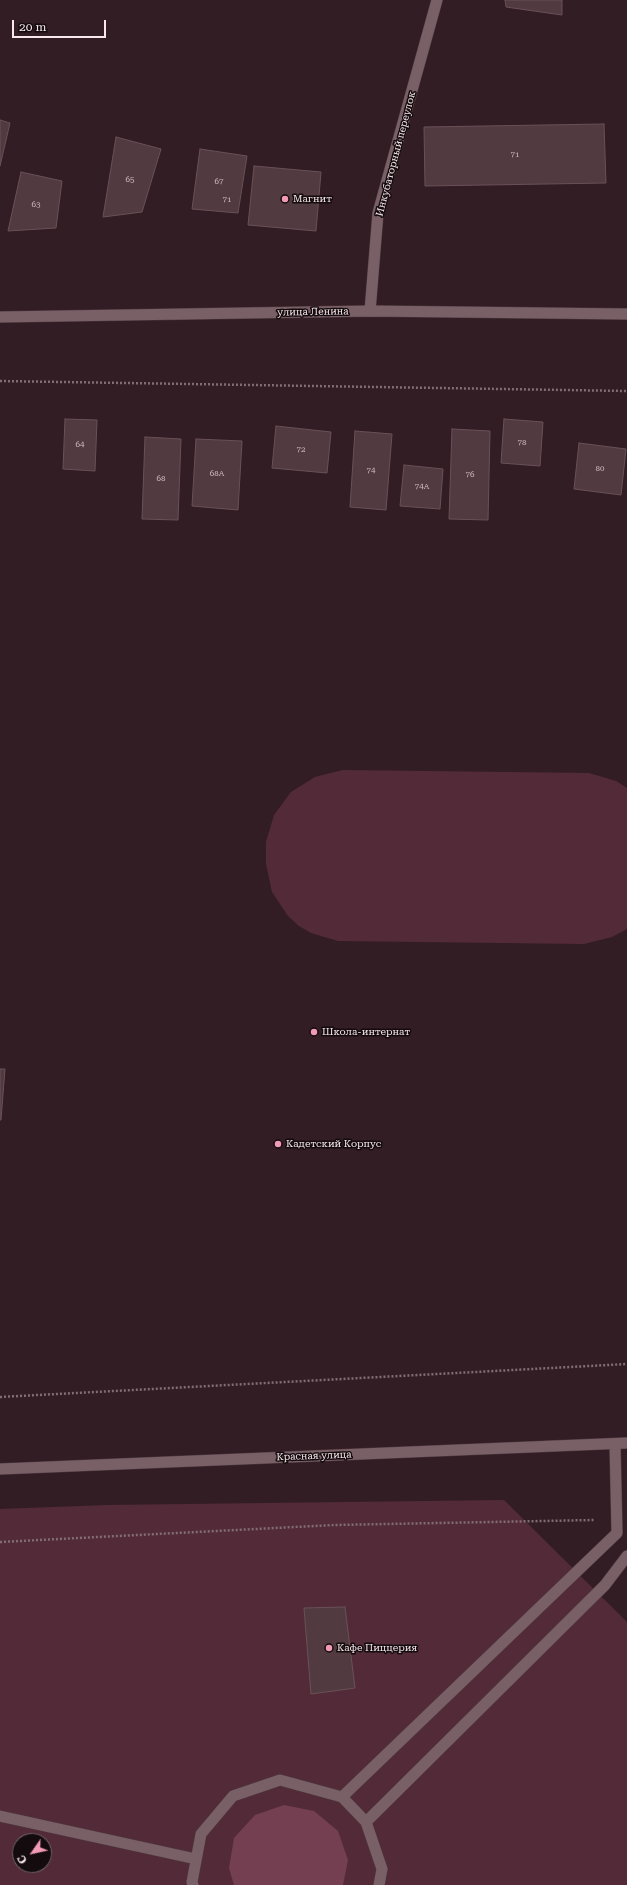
<!DOCTYPE html>
<meta charset="utf-8">
<style>
body{margin:0}
#map{position:relative;width:627px;height:1885px;overflow:hidden;background:#331d24;font-family:"Roboto Serif",serif}
canvas{display:block}
.north{position:absolute;left:12px;top:1833px;width:40px;height:40px;box-sizing:border-box;background:#140b0e;border:1px solid #6f6367;border-radius:50%;rotate:236deg;font-size:11px;font-weight:700;line-height:16px;text-align:center;color:#f8e8ec}
.north::after{content:'';display:block;margin:auto;width:14px;height:18px;background:#f09ab5;clip-path:polygon(50% 0,100% 100%,50% 72%,0 100%)}
.scale{position:absolute;left:12px;top:20px;width:94px;height:18px;box-sizing:border-box;border:2px solid #f8e8ec;border-top:0;padding-left:5px;font-size:12px;line-height:14px;white-space:nowrap;color:#f8e8ec;-webkit-text-stroke:3px #140b0e;paint-order:stroke}
</style>
<div id="map">
<canvas width="627" height="1885"></canvas>
<div class="north">С</div>
<div class="scale">20 m</div>
</div>
<script>
const ctx = document.querySelector('canvas').getContext('2d');
ctx.lineJoin = 'round';
function fillPath(path, color) { ctx.fillStyle = color; ctx.fill(path, 'evenodd'); }
const toPath = rows => new Path2D(rows.map(r => 'M' + r).join(''));
function stroke(path, color, width, dash) { ctx.strokeStyle = color; ctx.lineWidth = width; ctx.lineCap = dash ? 'butt' : 'round'; ctx.setLineDash(dash || []); ctx.stroke(path); }
function label(font, color, halo, rows, align = 'center') {
  ctx.font = font + ' "Roboto Serif",serif'; ctx.lineWidth = 3; ctx.setLineDash([]); ctx.textBaseline = 'middle'; ctx.strokeStyle = halo; ctx.fillStyle = color; for (const [text, x, y, turn = 0] of rows) {
    ctx.save(); ctx.translate(x, y); ctx.rotate((+turn || 0) * Math.PI / 180); ctx.textAlign = isNaN(turn) ? turn : align; if (halo) ctx.strokeText(text, 0, 0); ctx.fillText(text, 0, 0); ctx.restore();
  }
}
fillPath(toPath([
 [343,770,589,773,616,781,627,788,627,929,612,937,584,944,338,941,311,933,299,926,288,916,272,892,266,864,266,842,274,815,291,792,315,777],
 [504,1500,627,1622,627,1885,0,1885,0,1509,108,1505],
 [20,1841,44,1841,44,1865,20,1865]
]), '#532b38');
fillPath(toPath([
 [284,1805,314,1811,338,1831,348,1860,343,1885,234,1885,229,1868,234,1838,255,1815]
]), '#743f50');
const building = toPath([
 [505,0,562,0,562,15,506,7,505,0],
 [0,120,10,123,0,166,0,120],
 [604,124,606,183,425,186,424,127,604,124],
 [116,137,161,149,142,212,103,217,116,137],
 [200,149,247,156,238,213,192,209,200,149],
 [254,166,321,172,316,231,248,225,254,166],
 [21,172,62,181,56,228,8,231,21,172],
 [65,419,97,420,95,471,63,469,65,419],
 [504,419,543,422,540,466,501,463,504,419],
 [276,426,331,432,327,473,272,468,276,426],
 [452,429,490,431,488,520,449,519,452,429],
 [355,431,392,434,386,510,350,507,355,431],
 [145,437,181,439,178,520,142,519,145,437],
 [196,439,242,441,238,510,192,506,196,439],
 [579,443,626,449,621,495,574,489,579,443],
 [404,465,443,469,440,509,400,506,404,465],
 [0,1069,5,1069,1,1120,0,1120,0,1069],
 [345,1607,355,1688,311,1694,304,1608,345,1607]
]);
fillPath(building, '#523a41');
stroke(building, '#6a5158', 1);
const pedestrian = toPath([
 [342,1797,617,1533,615,1444],
 [0,1816,196,1859],
 [366,1822,605,1585,627,1556],
 [193,1885,192,1882,201,1834,233,1796,280,1780,342,1797,366,1822,382,1869,379,1885]
]);
const minor = toPath([
 [370,311,378,213,437,0],
 [0,1469,627,1443]
]);
const secondary = toPath([
 [0,317,370,311,627,314]
]);
stroke(pedestrian, '#4b383e', 12);
stroke(minor, '#4b383e', 12);
stroke(secondary, '#4b383e', 12);
stroke(toPath([
 [0,381,627,391],
 [0,1397,627,1364],
 [0,1542,334,1525,595,1520]
]), '#816d73', 2.5, [2, 2]);
stroke(pedestrian, '#795f66', 11);
stroke(minor, '#795f66', 11);
stroke(secondary, '#795f66', 11);
for (const [x, y, r, color] of [
 [285,199,4,"#f09ab5"],
 [314,1032,4,"#f09ab5"],
 [278,1144,4,"#f09ab5"],
 [329,1648,4,"#f09ab5"]
]) { const dot = new Path2D(); dot.arc(x, y, r, 0, 2 * Math.PI); ctx.fillStyle = color; ctx.fill(dot); stroke(dot, '#140b0e', 1.5); }
label('8px', '#cebcc1', null, [
 ["71",515,155],
 ["65",130,180],
 ["67",219,182],
 ["71",227,200],
 ["63",36,205],
 ["78",522,443],
 ["64",80,445],
 ["72",301,450],
 ["80",600,469],
 ["74",371,471],
 ["68А",217,474],
 ["76",470,475],
 ["68",161,479],
 ["74А",422,487]
]);
label('10px', '#f8e8ec', '#140b0e', [
 ["Инкубаторный переулок",396,154,-75],
 ["улица Ленина",313,312,-1],
 ["Красная улица",314,1456,-2]
]);
label('10px', '#f8e8ec', '#140b0e', [
 ["Магнит",293,199],
 ["Школа-интернат",322,1032],
 ["Кадетский Корпус",286,1144],
 ["Кафе Пиццерия",337,1648]
], 'left');
</script>
